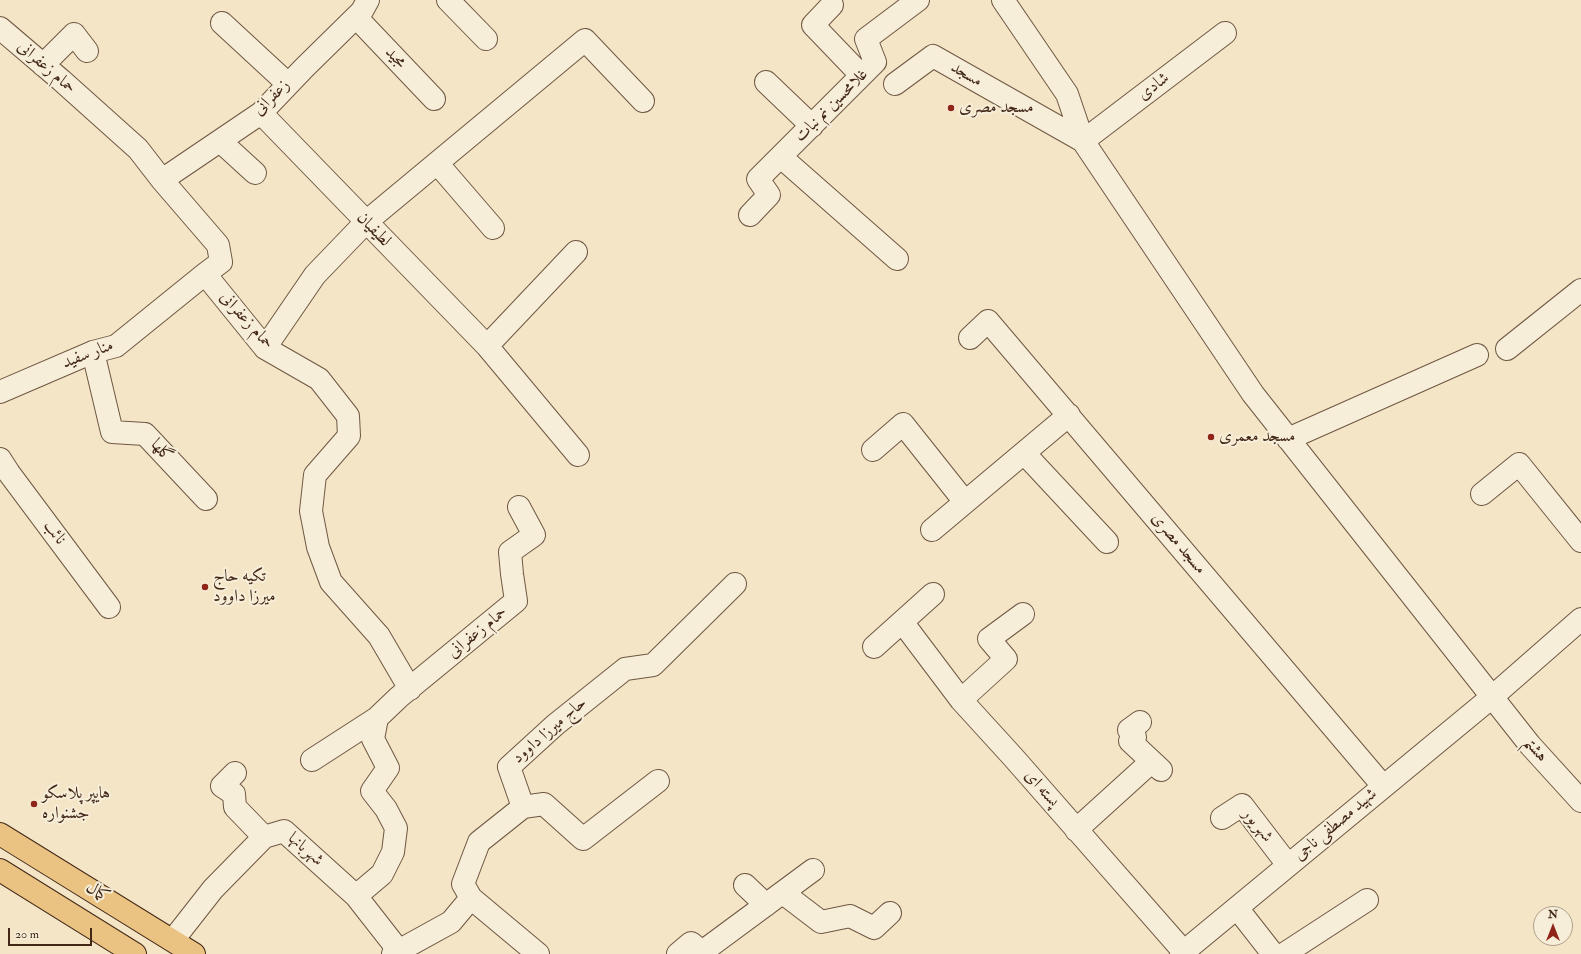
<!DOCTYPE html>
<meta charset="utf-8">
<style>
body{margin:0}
#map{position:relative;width:1581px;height:954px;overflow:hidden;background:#f3e5c5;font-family:"IM FELL Double Pica",serif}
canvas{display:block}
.north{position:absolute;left:1533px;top:906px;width:40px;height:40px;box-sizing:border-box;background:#f7eed9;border:1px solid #af9f8c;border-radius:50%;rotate:0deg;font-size:11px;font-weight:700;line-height:16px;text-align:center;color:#432818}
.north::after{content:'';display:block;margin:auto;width:14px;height:18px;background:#8f2418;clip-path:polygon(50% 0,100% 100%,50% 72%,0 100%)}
.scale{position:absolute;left:8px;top:928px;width:84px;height:18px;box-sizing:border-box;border:2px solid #432818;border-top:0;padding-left:5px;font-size:12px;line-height:14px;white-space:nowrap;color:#432818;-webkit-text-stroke:3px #f7eed9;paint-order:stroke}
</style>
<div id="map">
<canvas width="1581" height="954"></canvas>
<div class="north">N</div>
<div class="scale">20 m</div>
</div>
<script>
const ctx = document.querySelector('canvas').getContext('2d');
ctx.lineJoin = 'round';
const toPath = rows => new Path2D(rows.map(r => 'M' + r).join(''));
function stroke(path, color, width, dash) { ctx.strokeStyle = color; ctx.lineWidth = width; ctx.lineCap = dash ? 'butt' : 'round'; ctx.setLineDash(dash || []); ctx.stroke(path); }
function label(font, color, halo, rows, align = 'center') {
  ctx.font = font + ' "IM FELL Double Pica",Amiri,serif'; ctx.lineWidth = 4; ctx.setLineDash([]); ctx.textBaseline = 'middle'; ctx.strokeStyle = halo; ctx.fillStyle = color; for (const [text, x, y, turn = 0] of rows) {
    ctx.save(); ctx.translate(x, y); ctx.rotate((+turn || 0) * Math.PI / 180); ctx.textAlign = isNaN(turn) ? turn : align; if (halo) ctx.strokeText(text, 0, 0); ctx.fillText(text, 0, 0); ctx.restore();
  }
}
const minor = toPath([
 [448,0,486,39],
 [1003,0,1067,94,1083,141,1253,394,1530,745,1581,801],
 [832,5,813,25,861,75],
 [356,17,434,99],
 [222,23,288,84],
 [0,28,61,80,138,149,162,180,218,245,221,262,205,274,265,348,319,379,348,416,349,436,315,475,311,511,318,547,331,582,379,636,410,689],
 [43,65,74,34,87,51],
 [766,82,812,126],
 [895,84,933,56,1083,141],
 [261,113,487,346,578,455],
 [220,141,255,173],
 [1083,141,1225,33],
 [781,157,897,259],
 [437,163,493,228],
 [162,180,261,113,304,68,362,11,368,0],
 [750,215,769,195,758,179,875,62,866,39,918,0],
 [970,338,988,321,1383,786],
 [487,346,576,252],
 [265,348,315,275,366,222,585,40,643,101],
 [1507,349,1581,290],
 [93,352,112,432,145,434,206,499],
 [0,392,93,352,116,346,205,274],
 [1288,439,1477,355],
 [873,450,903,424,965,502],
 [1024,453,1107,542],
 [0,459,9,473,109,607],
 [1482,494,1519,464,1581,541],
 [932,530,1069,415],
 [903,623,961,700,1013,757,1184,952],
 [874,647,933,594],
 [961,700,1006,659,989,639,1023,614],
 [1140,722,1129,730,1135,737,1130,741,1161,770],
 [312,760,377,718],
 [235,773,222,786,234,794,235,807,264,837],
 [523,807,544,804,583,839,658,781],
 [1222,818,1242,805,1288,865],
 [1076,830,1151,762],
 [745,885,766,905],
 [783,893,821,922,850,916,874,928,890,913],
 [356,896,382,874,393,852,396,828,386,809,372,791,388,768,373,739,377,718,399,697,516,601,512,574,510,552,534,535,519,507],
 [471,898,538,954],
 [1237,908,1273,954],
 [173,940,213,889,264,837,284,831,356,896,399,951],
 [702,952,813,870],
 [393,954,451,922,471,898,463,884,479,842,523,807,509,767,555,725,625,669,653,665,735,584],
 [678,954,691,943,704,954],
 [1181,954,1492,697,1581,619],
 [1284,954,1367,900]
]);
const major = toPath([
 [0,834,194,954],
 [0,870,135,954]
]);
stroke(minor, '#6f5743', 24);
stroke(major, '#432818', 24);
stroke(minor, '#f7eed9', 22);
stroke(major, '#eac282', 22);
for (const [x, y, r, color] of [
 [951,108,4,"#8f2418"],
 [1211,437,4,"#8f2418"],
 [205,587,4,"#8f2418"],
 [34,804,4,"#8f2418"]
]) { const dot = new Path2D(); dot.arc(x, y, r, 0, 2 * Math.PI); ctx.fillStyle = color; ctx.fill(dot); stroke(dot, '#f7eed9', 1.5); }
label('17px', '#432818', '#f7eed9', [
 ["مجید",395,58,46],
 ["حمام زعفرانی",46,68,41],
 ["مسجد",966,75,30],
 ["شادی",1154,87,-37],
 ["زعفرانی",272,98,-44],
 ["غلامحسین نم نبات",832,106,-45],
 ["لطیفیان",373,230,46],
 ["حمام زعفرانی",246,321,48],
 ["منار سفید",88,355,-21],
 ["گلها",161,451,47],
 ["نائب",54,533,53],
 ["مسجد مصری",1178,544,50],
 ["حمام زعفرانی",478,633,-39],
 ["حاج میرزا داوود",550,731,-41],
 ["هشتم",1535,750,49],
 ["پسته ای",1041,789,49],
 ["شهید مصطفی ناجی",1336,825,-40],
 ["شهریور",1257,826,51],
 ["شهربانها",305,850,41],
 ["کمال",97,893,32]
]);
label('17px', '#432818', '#f7eed9', [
 ["مسجد مصری",959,108],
 ["مسجد معمری",1219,437],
 ["تکیه حاج",213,577],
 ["میرزا داوود",213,597],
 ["هایپر پلاسکو",42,794],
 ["جشنواره",42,814]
], 'left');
</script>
